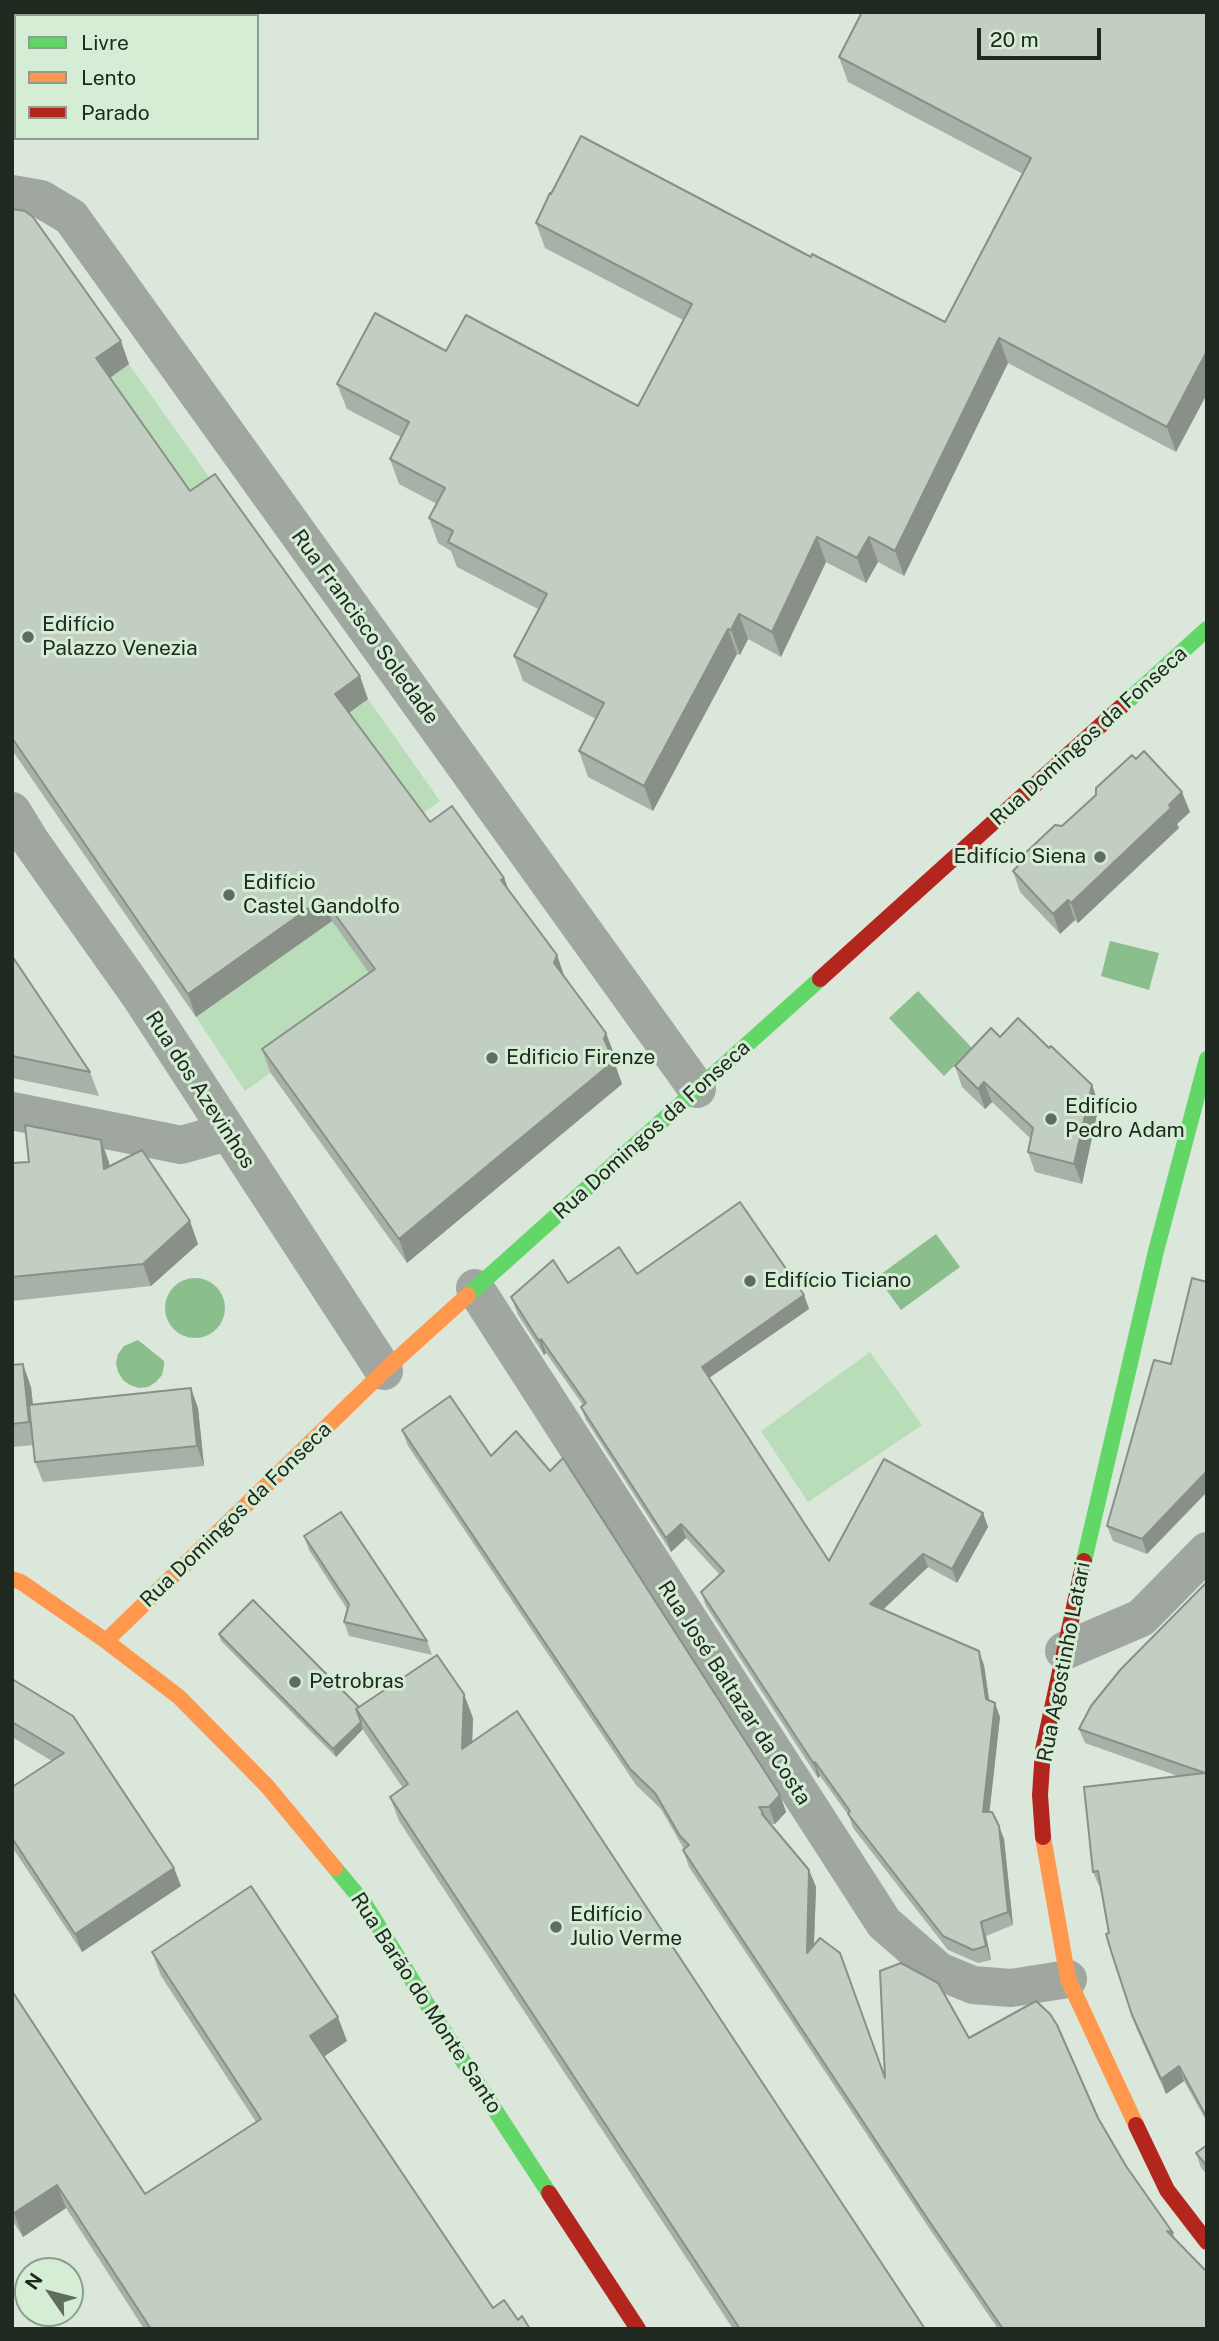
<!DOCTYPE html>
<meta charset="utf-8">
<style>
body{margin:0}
#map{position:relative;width:1219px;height:2341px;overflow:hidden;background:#dae7da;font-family:"Public Sans",sans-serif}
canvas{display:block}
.frame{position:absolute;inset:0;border:14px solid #202920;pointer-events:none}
.legend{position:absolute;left:14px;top:14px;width:245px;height:126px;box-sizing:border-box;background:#d4edd4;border:2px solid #8c9f8c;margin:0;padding:9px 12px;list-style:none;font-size:21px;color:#202920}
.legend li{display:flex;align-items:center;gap:14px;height:35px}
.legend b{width:35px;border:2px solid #8c9f8c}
.north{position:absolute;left:14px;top:2257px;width:70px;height:70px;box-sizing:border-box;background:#d4edd4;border:2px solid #8c9f8c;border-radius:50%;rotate:305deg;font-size:19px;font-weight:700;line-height:28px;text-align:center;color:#202920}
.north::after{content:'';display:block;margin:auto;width:24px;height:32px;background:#616c61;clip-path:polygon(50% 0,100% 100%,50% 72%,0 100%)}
.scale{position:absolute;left:977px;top:28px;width:124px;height:32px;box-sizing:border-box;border:4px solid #202920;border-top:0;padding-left:9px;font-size:21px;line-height:24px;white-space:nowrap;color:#202920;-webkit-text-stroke:5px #d4edd4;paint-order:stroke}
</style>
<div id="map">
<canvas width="1219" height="2341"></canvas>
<div class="frame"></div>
<ul class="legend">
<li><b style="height:9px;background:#63d668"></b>Livre</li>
<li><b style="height:9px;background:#ff974d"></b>Lento</li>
<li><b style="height:9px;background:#b3261e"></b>Parado</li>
</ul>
<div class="north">N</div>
<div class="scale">20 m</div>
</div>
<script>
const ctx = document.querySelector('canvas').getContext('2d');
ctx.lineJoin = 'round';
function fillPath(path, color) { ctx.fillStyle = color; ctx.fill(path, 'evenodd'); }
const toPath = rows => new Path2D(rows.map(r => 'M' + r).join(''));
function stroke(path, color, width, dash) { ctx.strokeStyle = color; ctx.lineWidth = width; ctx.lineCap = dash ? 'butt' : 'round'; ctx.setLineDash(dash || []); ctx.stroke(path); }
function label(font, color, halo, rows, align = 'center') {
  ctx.font = font + ' "Public Sans",sans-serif'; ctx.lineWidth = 6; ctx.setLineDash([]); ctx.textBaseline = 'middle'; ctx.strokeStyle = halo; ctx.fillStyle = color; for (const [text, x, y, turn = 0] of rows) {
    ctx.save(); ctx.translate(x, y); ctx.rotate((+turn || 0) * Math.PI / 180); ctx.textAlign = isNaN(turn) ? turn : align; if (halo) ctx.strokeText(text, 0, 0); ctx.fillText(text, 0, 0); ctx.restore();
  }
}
fillPath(toPath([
 [129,364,223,497,199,514,104,382],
 [368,699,440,801,417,817,343,717],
 [332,921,384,992,245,1091,196,1017],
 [870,1352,922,1425,808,1502,761,1431]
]), '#b9ddb9');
fillPath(toPath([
 [1110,941,1159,953,1149,990,1101,976],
 [918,991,972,1048,944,1076,889,1018],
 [936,1234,960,1267,901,1310,877,1277],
 '165 1308a30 30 0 1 1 60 0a30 30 0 1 1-60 0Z',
 [138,1340,164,1361,164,1366,162,1375,156,1382,148,1387,139,1388,130,1385,123,1380,118,1372,116,1363,118,1354,124,1346]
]), '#8abe8c');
stroke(toPath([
 [12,194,41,199,71,217,697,1089],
 [12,811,31,842,140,996,384,1371],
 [12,1111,181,1145,227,1132],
 [475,1288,884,1923,939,1971,973,1985,1011,1988,1068,1979],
 [1064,1651,1141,1618,1207,1551]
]), '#a0a6a0', 38);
stroke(toPath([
 [1121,707,1207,629],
 [468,1295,820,979],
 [1084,1561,1156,1251,1207,1059],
 [335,1868,364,1903,450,2041,549,2193]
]), '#63d668', 16);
stroke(toPath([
 [12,1579,21,1582,106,1641,179,1697,267,1786,335,1868],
 [106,1641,384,1371,468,1295],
 [1043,1837,1068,1979,1136,2125]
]), '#ff974d', 16);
stroke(toPath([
 [820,979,1121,707],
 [1043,1837,1040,1795,1043,1750,1084,1561],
 [1136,2125,1167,2190,1207,2242],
 [549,2193,638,2329]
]), '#b3261e', 16);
fillPath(toPath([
 [1207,12,1176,452,1008,363,904,576,878,562,866,583,826,562,781,657,748,639,740,655,737,654,653,811,588,777,579,751,596,719,523,681,514,656,538,609,457,567,451,551,438,543,429,518,437,504,399,484,390,459,401,437,347,409,337,384,446,351,638,406,683,320,545,248,536,223,811,257,945,322,1023,174,848,82,839,57],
 [12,209,129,364,110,378,190,491,368,699,349,713,430,822,504,878,509,891,557,955,564,977,615,1056,613,1060,622,1084,407,1263,270,1072,262,1049,369,973,332,921,196,1017,12,750],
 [1190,812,1177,824,1179,828,1078,923,1075,920,1060,934,1020,892,1013,871,1020,864,1018,860],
 [12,956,90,1072,99,1096,12,1078],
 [1000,1037,1049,1048,1092,1085,1099,1105,1082,1184,1035,1172,1028,1152,1031,1139,992,1102,985,1109,962,1087,955,1066],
 [101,1140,109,1166,198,1244,151,1286,12,1301,12,1163,29,1162],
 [637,1274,804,1295,809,1309,709,1378,829,1561,983,1513,988,1527,957,1583,928,1567,883,1610,984,1665,989,1700,1000,1717,989,1812,1004,1839,1013,1925,986,1936,991,1960,978,1963,948,1950,853,1828,849,1816,820,1776,818,1778,706,1606,701,1592,720,1575,686,1538,671,1552,586,1420,581,1407,583,1405,546,1353,544,1355,518,1315,511,1297,568,1283],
 [1171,1364,1147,1554,1113,1541,1107,1526],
 [12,1365,31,1387,33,1404,198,1408,204,1466,43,1482,35,1462,34,1445,12,1447],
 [402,1430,491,1456,780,1795,786,1812,775,1824,770,1824,809,1870,816,1887,814,1945,885,2078,969,2038,1098,2118,1126,2166,1173,2233,1207,2329,998,2329,929,2228,689,1867,683,1850,684,1849,661,1809,636,1785,408,1446],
 [304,1536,427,1641,432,1655,349,1636,344,1622,347,1609,309,1550],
 [1207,1582,1207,2122,1184,2081,1166,2094,1137,2030,1132,2015,1109,1933,1101,1886,1099,1886,1093,1872,1178,1776,1085,1743,1079,1729],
 [219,1634,359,1707,473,1718,472,1742,925,2329,733,2329,399,1821,390,1797,403,1788,365,1733,363,1729,336,1757,221,1641],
 [12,1679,174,1868,181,1886,82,1952,12,1847,12,1787,52,1761,12,1737],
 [152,1952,347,2041,324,2056,493,2308,518,2320,530,2329,144,2329,66,2208,23,2237,12,2220,12,1991,145,2194,256,2122,161,1976],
 [1207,2145,1207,2174,1201,2168,1196,2153]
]), '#a8b1a8');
fillPath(toPath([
 [999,338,1008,363,904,576,895,551],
 [121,341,129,364,104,382,96,358],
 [1207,351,1207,394,1176,452,1167,427],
 [817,537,826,562,781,657,772,632],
 [869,537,878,562,866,583,857,558],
 [739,614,748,639,740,655,731,630],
 [728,629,737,654,653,811,644,786],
 [360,676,368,699,343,717,335,694],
 [1182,792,1190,812,1177,824,1179,828,1078,923,1071,903],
 [504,878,513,901,501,880],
 [323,898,332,921,196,1017,188,994],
 [1068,900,1075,920,1060,934,1053,914],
 [557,955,565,978,554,963],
 [606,1033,615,1056,613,1062,614,1061,622,1084,407,1263,399,1239,604,1039],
 [984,1082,992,1102,985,1109,978,1089],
 [1092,1085,1099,1105,1082,1184,1074,1164],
 [101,1140,109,1162,112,1191,104,1169],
 [190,1221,198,1244,151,1286,143,1264],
 [804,1295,809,1309,706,1380,702,1367],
 [541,1339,546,1353,544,1355,539,1341],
 [23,1364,31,1387,37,1445,29,1422],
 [191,1388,198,1408,204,1466,197,1446],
 [1207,1471,1207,1492,1147,1554,1142,1539],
 [983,1513,988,1527,957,1583,952,1569],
 [681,1524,686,1538,671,1552,666,1538],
 [923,1554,928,1567,875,1617,870,1604],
 [979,1651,984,1665,991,1713,986,1699],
 [464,1694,473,1718,471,1773,462,1749],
 [995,1703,1000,1717,988,1826,983,1812],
 [361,1722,363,1729,336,1757,333,1749],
 [815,1762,820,1776,818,1778,814,1764],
 [780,1795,786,1812,775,1824,769,1807],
 [999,1826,1004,1839,1013,1925,1008,1912],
 [174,1868,181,1886,82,1952,75,1934],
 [809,1870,816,1887,813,1969,807,1953],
 [981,1922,986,1936,991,1960,986,1946],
 [338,2017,347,2041,319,2060,310,2036],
 [1179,2066,1184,2081,1166,2094,1161,2079],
 [57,2185,66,2208,23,2237,14,2213]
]), '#889088');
const building = toPath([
 [71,12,156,12,159,16,73,16,71,12],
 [862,12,1207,12,1207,351,1167,427,999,338,895,551,869,537,857,558,817,537,772,632,739,614,731,630,728,629,644,786,579,751,604,703,514,656,547,594,448,542,453,531,429,518,445,488,390,459,409,422,337,384,375,313,446,351,466,315,638,406,692,304,536,223,550,193,551,194,581,136,811,257,812,254,945,322,1031,158,839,57,862,12],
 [12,209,25,211,33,217,121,341,96,358,190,491,215,474,360,676,335,694,430,822,452,806,504,878,501,880,557,955,554,963,606,1033,604,1039,614,1061,399,1239,262,1049,375,969,323,898,188,994,12,738,12,209],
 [1144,751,1182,792,1169,805,1171,808,1071,903,1068,900,1053,914,1013,871,1021,863,1018,860,1055,825,1062,826,1096,795,1096,788,1132,755,1136,759,1144,751],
 [12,956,90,1072,12,1056,12,956],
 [1018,1018,1049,1048,1051,1046,1092,1085,1074,1164,1028,1152,1033,1128,984,1082,978,1089,955,1066,991,1028,1000,1037,1018,1018],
 [25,1125,101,1140,104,1169,142,1150,190,1221,143,1264,12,1277,12,1163,29,1162,25,1125],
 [740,1202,804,1295,702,1367,829,1561,884,1459,983,1513,952,1569,923,1554,870,1604,979,1651,986,1699,995,1703,983,1812,992,1812,999,1826,1008,1912,981,1922,986,1946,973,1950,943,1936,848,1814,850,1811,815,1762,814,1764,701,1592,724,1571,681,1524,666,1538,581,1407,586,1403,541,1339,539,1341,511,1297,553,1260,568,1283,619,1247,637,1274,740,1202],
 [1192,1278,1207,1282,1207,1471,1142,1539,1107,1526,1154,1360,1171,1364,1192,1278],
 [23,1364,29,1422,12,1424,12,1365,23,1364],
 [191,1388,197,1446,35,1462,29,1405,191,1388],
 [450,1396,491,1456,516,1431,550,1471,563,1458,780,1795,769,1807,759,1807,763,1813,762,1814,809,1870,807,1953,820,1938,840,1953,885,2078,880,1971,901,1963,938,1983,969,2038,1036,2001,1050,2014,1057,2025,1098,2118,1126,2166,1173,2233,1167,2231,1207,2272,1207,2329,1003,2329,923,2212,683,1850,689,1845,680,1836,655,1793,630,1769,402,1430,450,1396],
 [341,1512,427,1641,344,1622,349,1604,304,1536,341,1512],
 [1207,1582,1207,2118,1179,2066,1161,2079,1132,2015,1112,1954,1106,1934,1109,1933,1098,1871,1093,1872,1084,1787,1205,1773,1079,1729,1091,1706,1121,1669,1207,1582],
 [253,1600,359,1707,356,1709,361,1722,333,1749,219,1634,253,1600],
 [437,1655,464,1694,462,1749,517,1711,925,2329,740,2329,390,1797,408,1784,356,1709,437,1655],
 [12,1679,73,1716,174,1868,75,1934,12,1838,12,1787,64,1753,12,1722,12,1679],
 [251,1886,338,2017,310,2036,493,2308,504,2300,518,2320,522,2316,530,2329,151,2329,57,2185,14,2213,12,2210,12,1991,145,2194,261,2119,152,1952,251,1886],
 [1207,2145,1207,2166,1196,2153,1207,2145]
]);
fillPath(building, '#c3cec3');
stroke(building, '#889088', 2);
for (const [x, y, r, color] of [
 [28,637,7,"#616c61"],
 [1100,857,7,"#616c61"],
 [229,895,7,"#616c61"],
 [492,1058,7,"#616c61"],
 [1051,1119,7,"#616c61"],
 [750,1281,7,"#616c61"],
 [295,1682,7,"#616c61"],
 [556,1927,7,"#616c61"]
]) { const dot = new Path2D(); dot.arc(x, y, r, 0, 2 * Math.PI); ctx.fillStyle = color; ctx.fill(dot); stroke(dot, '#d4edd4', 2.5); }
label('21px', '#202920', '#d4edd4', [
 ["Edifício",42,625],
 ["Palazzo Venezia",42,649],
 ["Edifício Siena",1086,857,"right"],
 ["Edifício",243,883],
 ["Castel Gandolfo",243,907],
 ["Edificio Firenze",506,1058],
 ["Edifício",1065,1107],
 ["Pedro Adam",1065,1131],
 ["Edifício Ticiano",764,1281],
 ["Petrobras",309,1682],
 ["Edifício",570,1915],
 ["Julio Verme",570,1939]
], 'left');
label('21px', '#202920', '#d4edd4', [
 ["Rua Francisco Soledade",365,627,54],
 ["Rua Domingos da Fonseca",1089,736,-42],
 ["Rua dos Azevinhos",200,1090,57],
 ["Rua Domingos da Fonseca",652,1130,-42],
 ["Rua Domingos da Fonseca",236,1515,-44],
 ["Rua Agostinho Latari",1064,1662,-79],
 ["Rua José Baltazar da Costa",734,1693,57],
 ["Rua Barão do Monte Santo",426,2003,57]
]);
</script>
